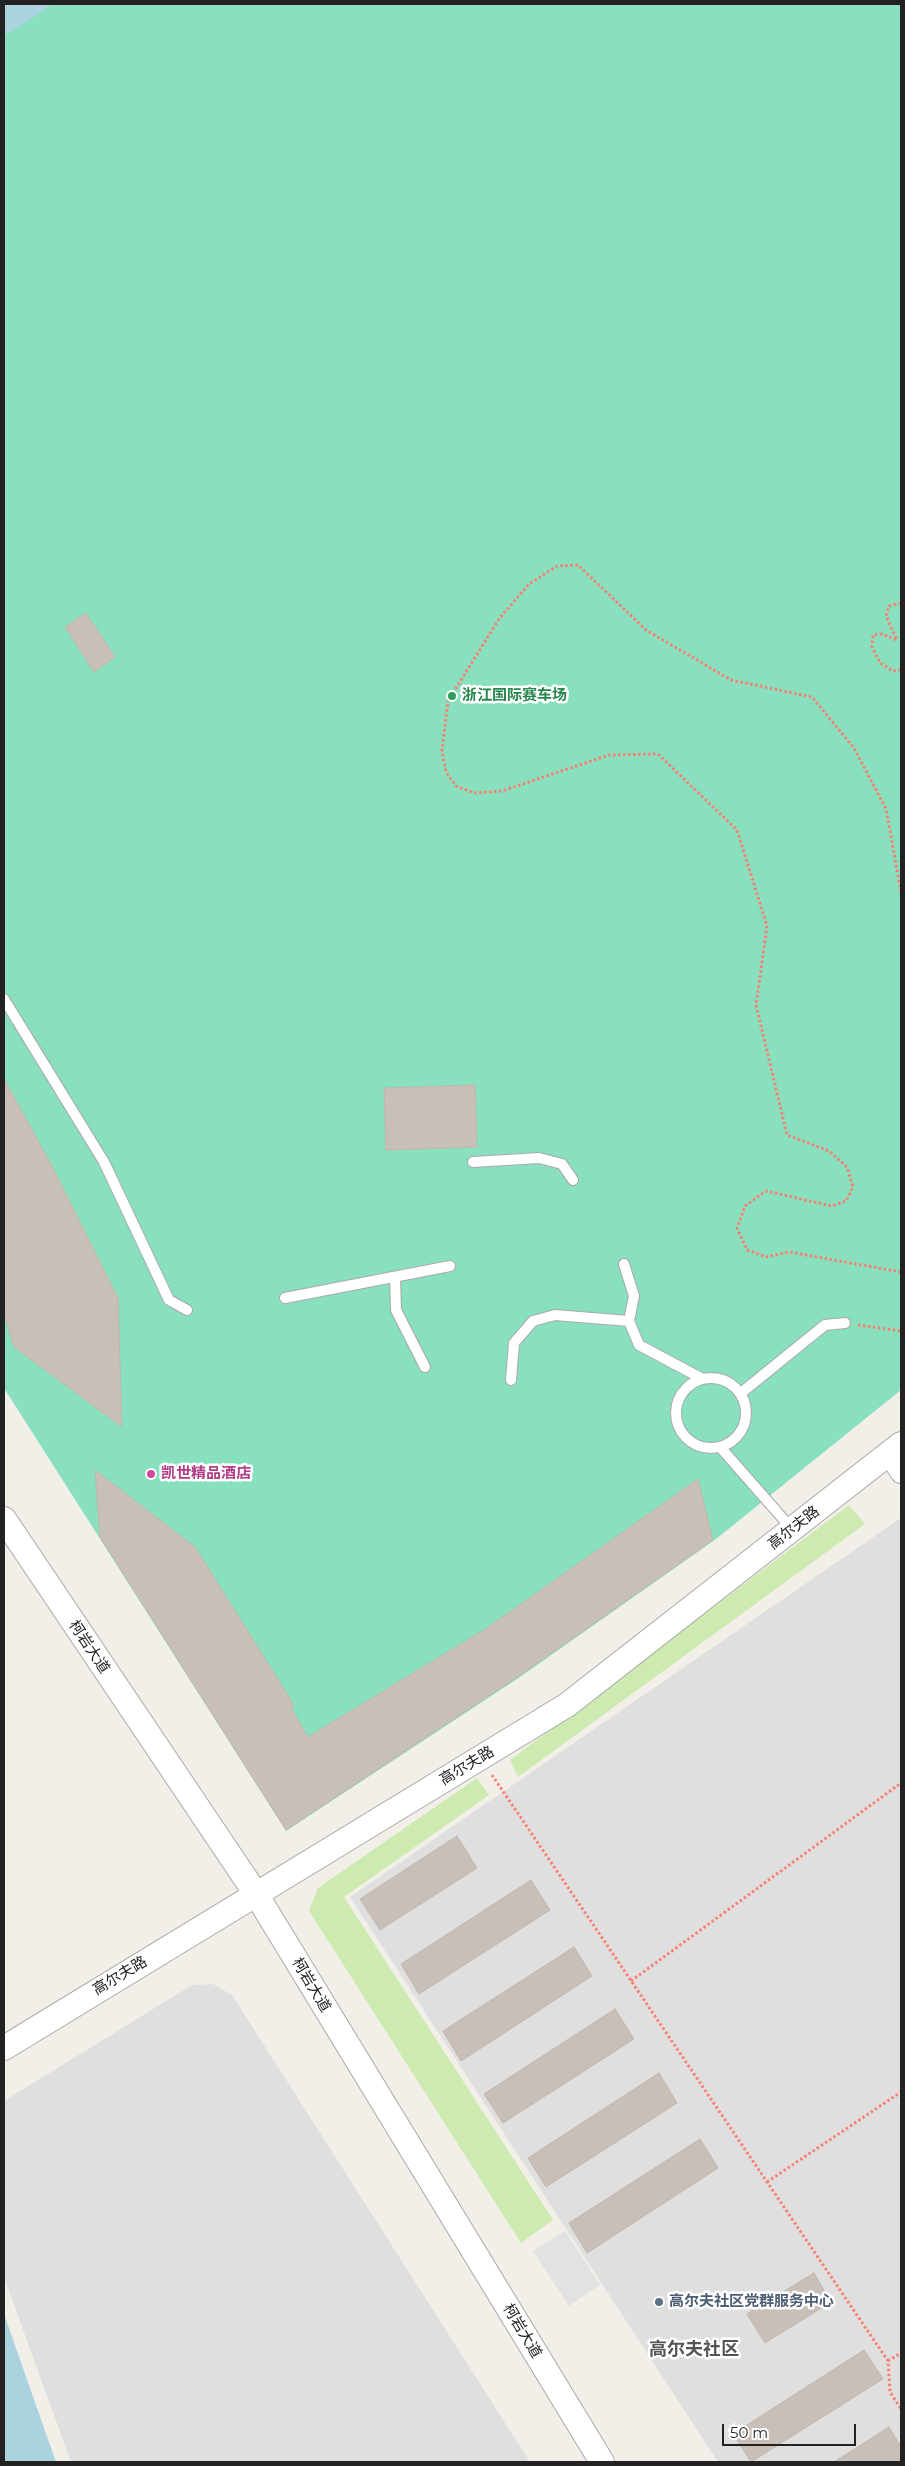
<!DOCTYPE html>
<meta charset="utf-8">
<style>
body{margin:0}
#map{position:relative;width:905px;height:2466px;overflow:hidden;background:#f2efe9;font-family:Montserrat,sans-serif}
canvas{display:block}
.frame{position:absolute;inset:0;border:5px solid #222;pointer-events:none}
.scale{position:absolute;left:722px;top:2424px;width:134px;height:22px;box-sizing:border-box;border:2px solid #222;border-top:0;padding-left:6px;font-size:15px;line-height:18px;white-space:nowrap;color:#222;-webkit-text-stroke:4px #fff;paint-order:stroke}
</style>
<div id="map">
<canvas width="905" height="2466"></canvas>
<div class="frame"></div>
<div class="scale">50 m</div>
</div>
<script>
const ctx = document.querySelector('canvas').getContext('2d');
ctx.lineJoin = 'round';
function fillPath(path, color) { ctx.fillStyle = color; ctx.fill(path, 'evenodd'); }
const toPath = rows => new Path2D(rows.map(r => 'M' + r).join(''));
function stroke(path, color, width, dash) { ctx.strokeStyle = color; ctx.lineWidth = width; ctx.lineCap = dash ? 'butt' : 'round'; ctx.setLineDash(dash || []); ctx.stroke(path); }
function label(font, color, halo, rows, align = 'center') {
  ctx.font = font + ' Montserrat,"Noto Sans SC",sans-serif'; ctx.lineWidth = 5; ctx.setLineDash([]); ctx.textBaseline = 'middle'; ctx.strokeStyle = halo; ctx.fillStyle = color; for (const [text, x, y, turn = 0] of rows) {
    ctx.save(); ctx.translate(x, y); ctx.rotate((+turn || 0) * Math.PI / 180); ctx.textAlign = isNaN(turn) ? turn : align; if (halo) ctx.strokeText(text, 0, 0); ctx.fillText(text, 0, 0); ctx.restore();
  }
}
fillPath(toPath([
 [901,1518,901,2462,718,2462,350,1897],
 [213,1984,232,1995,530,2462,71,2462,4,2277,4,2101,192,1985]
]), '#e0dfdf');
fillPath(toPath([
 [849,1505,865,1524,518,1777,510,1760],
 [477,1778,489,1795,344,1897,553,2220,521,2243,309,1911,318,1888]
]), '#cdebb0');
fillPath(toPath([
 [4,4,901,4,901,1390,716,1539,520,1677,286,1831,4,1388]
]), '#88e0be');
fillPath(toPath([
 [565,2231,600,2285,569,2306,533,2251]
]), '#e2e2e2');
fillPath(toPath([
 [4,4,54,4,4,36],
 [4,2314,56,2462,4,2462]
]), '#aad3df');
const building = toPath([
 [86,613,115,657,94,672,65,627,86,613],
 [4,1079,52,1166,118,1298,122,1427,14,1347,4,1314,4,1079],
 [475,1085,477,1147,386,1150,384,1088,475,1085],
 [95,1470,195,1547,294,1705,291,1708,308,1737,487,1628,698,1479,713,1540,519,1676,286,1830,100,1537,95,1470],
 [457,1836,477,1868,380,1930,360,1899,457,1836],
 [531,1880,550,1910,419,1994,401,1964,531,1880],
 [574,1947,592,1976,461,2061,443,2031,574,1947],
 [615,2009,634,2039,503,2123,484,2094,615,2009],
 [659,2073,677,2103,546,2187,528,2158,659,2073],
 [700,2139,718,2168,587,2253,569,2223,700,2139],
 [814,2273,831,2302,765,2343,747,2314,814,2273],
 [864,2350,883,2379,751,2462,733,2434,864,2350],
 [889,2427,901,2447,901,2462,834,2462,889,2427]
]);
fillPath(building, '#c7bfb8');
stroke(building, '#c4b6ab', 1);
const service = toPath([
 [4,999,104,1162,169,1300,187,1310],
 [473,1162,539,1158,562,1164,573,1180],
 [624,1264,634,1296,629,1321,639,1345,701,1378],
 [395,1277,396,1310,425,1367],
 [285,1298,450,1266],
 '676 1413a35 35 0 1 1 70 0a35 35 0 1 1-70 0Z',
 [511,1380,514,1343,533,1321,555,1315,629,1321],
 [741,1393,825,1325,845,1323],
 [721,1448,792,1529]
]);
const minor = toPath([
 [888,1454,901,1473]
]);
const tertiary = toPath([
 [4,1519,256,1894,602,2462],
 [4,2048,567,1705,901,1444]
]);
stroke(service, '#a9a9a9', 12);
stroke(minor, '#a9a9a9', 22);
stroke(tertiary, '#a9a9a9', 26);
stroke(toPath([
 [901,603,889,606,886,616,897,640,882,634,873,635,872,647,880,663,893,671,901,670],
 [901,892,886,809,854,748,812,697,731,680,646,630,578,565,557,566,529,584,499,619,448,701,442,751,446,772,456,786,474,793,502,791,609,755,658,754,737,830,767,926,756,1005,787,1135,829,1151,847,1167,853,1187,846,1201,832,1206,766,1191,745,1206,737,1228,747,1250,766,1257,789,1252,901,1272],
 [858,1325,901,1331],
 [492,1775,888,2361,890,2392,901,2409],
 [631,1981,901,1783],
 [767,2182,901,2092],
 [888,2361,901,2353]
]), '#fa8072', 3, [2.5, 2.5]);
stroke(service, '#fff', 10);
stroke(minor, '#fff', 20);
stroke(tertiary, '#fff', 24);
for (const [x, y, r, color] of [
 [452,696,5,"#2e9e5b"],
 [151,1474,5,"#d1479c"],
 [659,2302,5,"#5c6f8a"]
]) { const dot = new Path2D(); dot.arc(x, y, r, 0, 2 * Math.PI); ctx.fillStyle = color; ctx.fill(dot); stroke(dot, '#fff', 2); }
label('bold 15px', '#27864d', '#fff', [
 ["浙江国际赛车场",462,696]
], 'left');
label('bold 15px', '#b23c85', '#fff', [
 ["凯世精品酒店",161,1474]
], 'left');
label('15px', '#222', '#fff', [
 ["高尔夫路",794,1528,-38],
 ["柯岩大道",89,1647,56],
 ["高尔夫路",467,1766,-31],
 ["高尔夫路",120,1976,-31],
 ["柯岩大道",311,1985,59],
 ["柯岩大道",522,2331,59]
]);
label('bold 15px', '#4e5e75', '#fff', [
 ["高尔夫社区党群服务中心",669,2302]
], 'left');
label('bold 18px', '#555', '#fff', [
 ["高尔夫社区",694,2350]
]);
</script>
